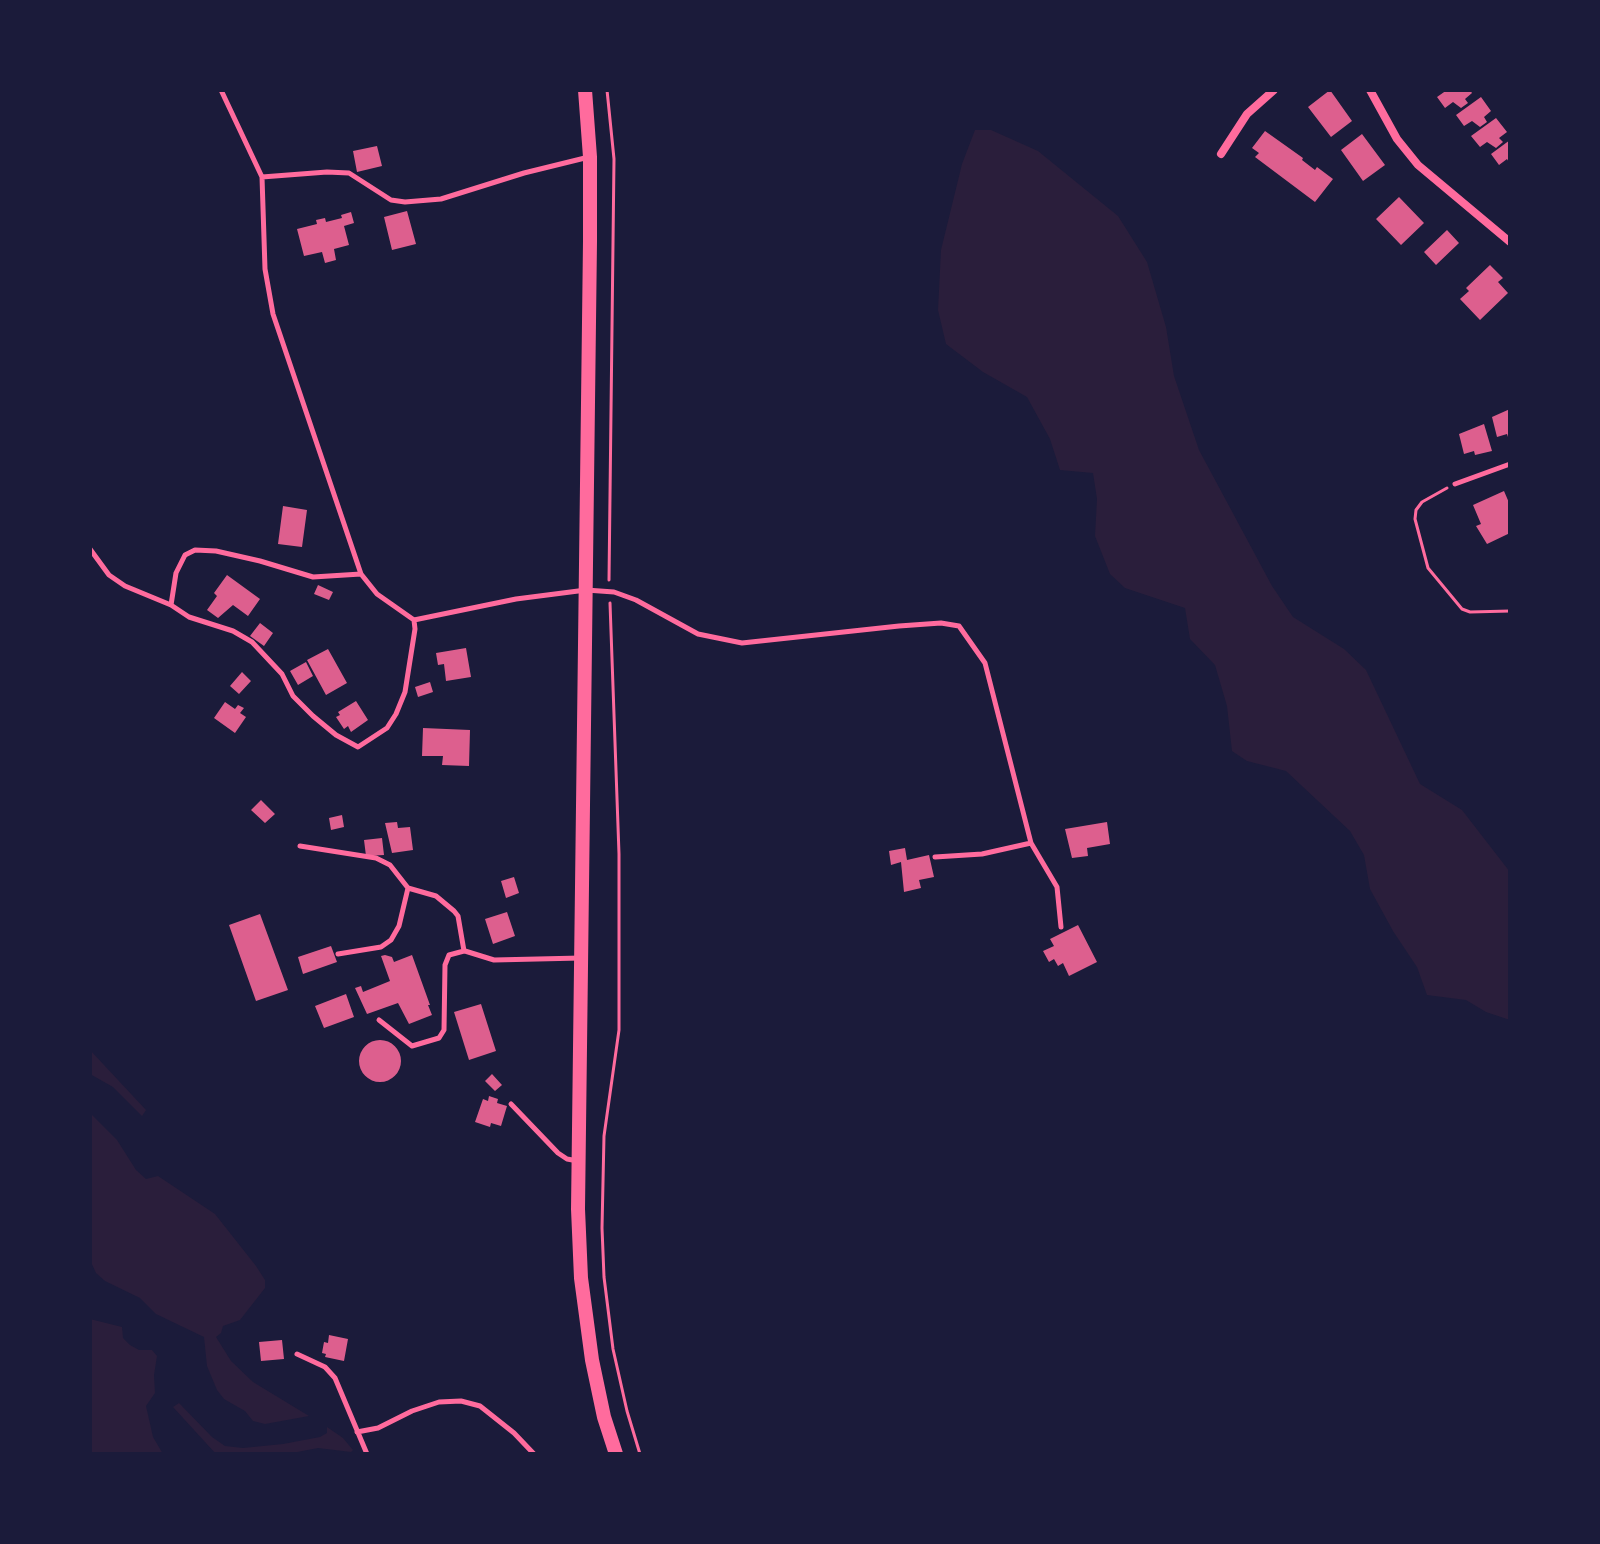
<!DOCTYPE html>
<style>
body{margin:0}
#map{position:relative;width:1600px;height:1544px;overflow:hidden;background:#1b1b3a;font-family:Raleway,sans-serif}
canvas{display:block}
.frame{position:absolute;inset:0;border:92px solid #1b1b3a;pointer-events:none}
</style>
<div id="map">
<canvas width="1600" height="1544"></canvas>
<div class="frame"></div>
</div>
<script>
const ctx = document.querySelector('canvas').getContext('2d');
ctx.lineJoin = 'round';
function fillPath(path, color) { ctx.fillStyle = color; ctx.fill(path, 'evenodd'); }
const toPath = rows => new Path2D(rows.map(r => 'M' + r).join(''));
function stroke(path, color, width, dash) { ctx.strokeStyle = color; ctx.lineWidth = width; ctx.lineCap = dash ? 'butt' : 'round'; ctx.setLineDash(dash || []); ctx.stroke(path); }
fillPath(toPath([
 [975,130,991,130,1038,151,1118,216,1147,262,1166,327,1174,376,1199,450,1272,586,1293,617,1344,649,1366,670,1420,784,1462,810,1510,872,1510,1020,1486,1012,1466,1000,1427,995,1417,967,1393,931,1370,889,1364,855,1350,831,1286,771,1247,761,1232,751,1227,706,1215,665,1190,639,1185,608,1125,588,1110,574,1095,536,1097,499,1093,473,1060,470,1050,439,1027,397,983,372,946,344,938,310,941,250,962,164],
 [90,1050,146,1110,142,1116,113,1087,90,1074],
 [90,1113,117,1140,136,1170,146,1179,158,1176,215,1214,256,1266,265,1280,265,1288,240,1320,223,1326,221,1333,216,1337,231,1361,253,1382,309,1416,265,1424,253,1421,245,1411,224,1399,217,1390,207,1366,204,1337,156,1314,140,1298,105,1281,96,1273,90,1260],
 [90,1319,122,1327,123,1338,130,1345,139,1350,152,1350,157,1356,154,1375,155,1393,146,1406,153,1437,163,1454,90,1454],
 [179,1403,212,1437,225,1446,243,1448,283,1444,320,1437,327,1433,327,1427,343,1438,353,1450,351,1452,318,1448,287,1454,216,1454,173,1407]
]), '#2a1e3b');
fillPath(toPath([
 [1330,90,1352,121,1331,137,1308,107],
 [1447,90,1470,90,1472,93,1465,99,1468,103,1461,108,1453,102,1445,108,1437,97],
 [1481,97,1491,111,1484,117,1487,122,1480,127,1472,121,1464,126,1456,115],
 [1496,118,1507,132,1499,138,1503,142,1496,148,1487,142,1480,147,1471,136],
 [1265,131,1303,158,1302,160,1315,170,1317,167,1333,179,1315,202,1255,157,1259,153,1252,148],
 [1362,134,1385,165,1363,181,1341,150],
 [1510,140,1510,164,1507,159,1499,165,1491,154],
 [377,146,382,166,357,172,353,151],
 [1399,197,1424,223,1401,245,1376,219],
 [407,211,416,244,392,250,384,217],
 [351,212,354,223,344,226,349,245,334,249,336,260,325,263,322,252,304,256,297,229,317,224,316,220,325,218,326,222,342,218,341,215],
 [1447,230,1459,243,1436,265,1424,252],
 [1490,265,1503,278,1498,282,1508,293,1480,320,1460,299,1469,291,1466,288],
 [1510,409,1510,440,1509,440,1507,434,1497,437,1492,417],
 [1484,424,1492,451,1475,455,1474,451,1464,454,1459,434],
 [1504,491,1510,505,1510,533,1487,544,1476,526,1481,524,1473,505],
 [283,506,307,510,302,547,278,544],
 [227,575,260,599,248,616,233,605,218,618,207,610,217,596,214,593],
 [318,585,333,592,329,600,314,594],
 [260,623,273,633,264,646,250,636],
 [466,648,471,677,446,681,444,664,438,665,436,653],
 [328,649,347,683,326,695,307,660],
 [306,662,313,676,298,685,290,671],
 [242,672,251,681,239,694,230,686],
 [430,682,433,692,418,697,415,687],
 [356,701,368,720,351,732,348,726,344,729,336,717,340,715,338,712],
 [225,702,235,709,238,705,244,708,240,713,246,717,235,733,214,718],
 [423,728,470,730,469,766,442,765,443,756,422,756],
 [261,800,275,814,265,823,251,810],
 [342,815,344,827,331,830,329,818],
 [397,822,398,828,410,827,413,850,392,853,385,823],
 [1107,822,1110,844,1087,848,1088,856,1072,858,1065,829],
 [382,838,384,855,366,856,364,840],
 [905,848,907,860,929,855,934,877,919,880,921,888,904,892,901,862,891,865,889,851],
 [514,877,519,893,506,898,501,881],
 [507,912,515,936,493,944,485,919],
 [260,914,288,990,256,1001,229,925],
 [1078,925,1097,962,1069,976,1063,963,1058,966,1054,959,1049,962,1043,951,1054,946,1050,939],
 [331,946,337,962,303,974,298,957],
 [385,955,392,957,394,962,412,955,430,1005,428,1005,432,1015,409,1024,398,1003,367,1014,355,988,361,986,363,992,390,981,381,956],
 [346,994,354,1017,324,1028,315,1006],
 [481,1004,496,1051,469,1060,454,1012],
 '359 1061a21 21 0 1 1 42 0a21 21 0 1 1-42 0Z',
 [492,1074,502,1085,495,1091,485,1081],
 [489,1096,498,1099,497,1103,507,1106,501,1126,491,1123,490,1127,475,1122,483,1099,488,1101],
 [329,1335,348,1339,344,1361,325,1357,326,1354,322,1353,324,1342,328,1343],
 [282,1340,284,1359,261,1361,259,1342]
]), '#dd5f8e');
stroke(toPath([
 [607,90,614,159,609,580],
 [1447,488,1422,502,1416,510,1415,519,1428,568,1462,609,1470,612,1510,611],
 [610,603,619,854,619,1030,604,1136,602,1228,604,1277,613,1349,627,1411,640,1454]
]), '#ff6b9d', 3);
stroke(toPath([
 [221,90,262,177,265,269,273,314,361,574,377,594,414,620,516,599,586,590,614,592,636,600,698,634,742,643,899,626,941,623,959,626,985,663,1031,843,1057,887,1061,927],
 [262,177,327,172,349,173,391,200,405,202,441,199,524,173,589,157],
 [1455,484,1510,464],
 [90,549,109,575,125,586,171,605,189,617,233,631,252,642,282,674,293,696,313,716,336,735,358,747,387,728,396,714,405,692,415,629,414,620],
 [171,605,176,573,185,555,195,550,216,551,260,561,313,577,361,574],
 [300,846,376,858,390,865,408,888,436,896,454,911,458,916,464,951],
 [935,857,982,854,1031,843],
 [465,951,494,960,581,958],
 [338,954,381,947,391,940,399,926,408,888],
 [379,1020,412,1046,439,1038,444,1030,445,965,449,955,464,951],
 [511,1104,558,1153,567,1159,578,1161],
 [297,1354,325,1367,335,1378,367,1454],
 [357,1432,378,1428,412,1411,439,1402,461,1401,480,1406,514,1433,534,1454]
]), '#ff6b9d', 5);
stroke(toPath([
 [1370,90,1397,139,1418,165,1510,242],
 [1221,154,1247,114,1274,90]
]), '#ff6b9d', 8);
stroke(toPath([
 [585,90,590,157,590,241,578,1209,581,1278,592,1360,604,1417,616,1454]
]), '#ff6b9d', 14);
</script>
